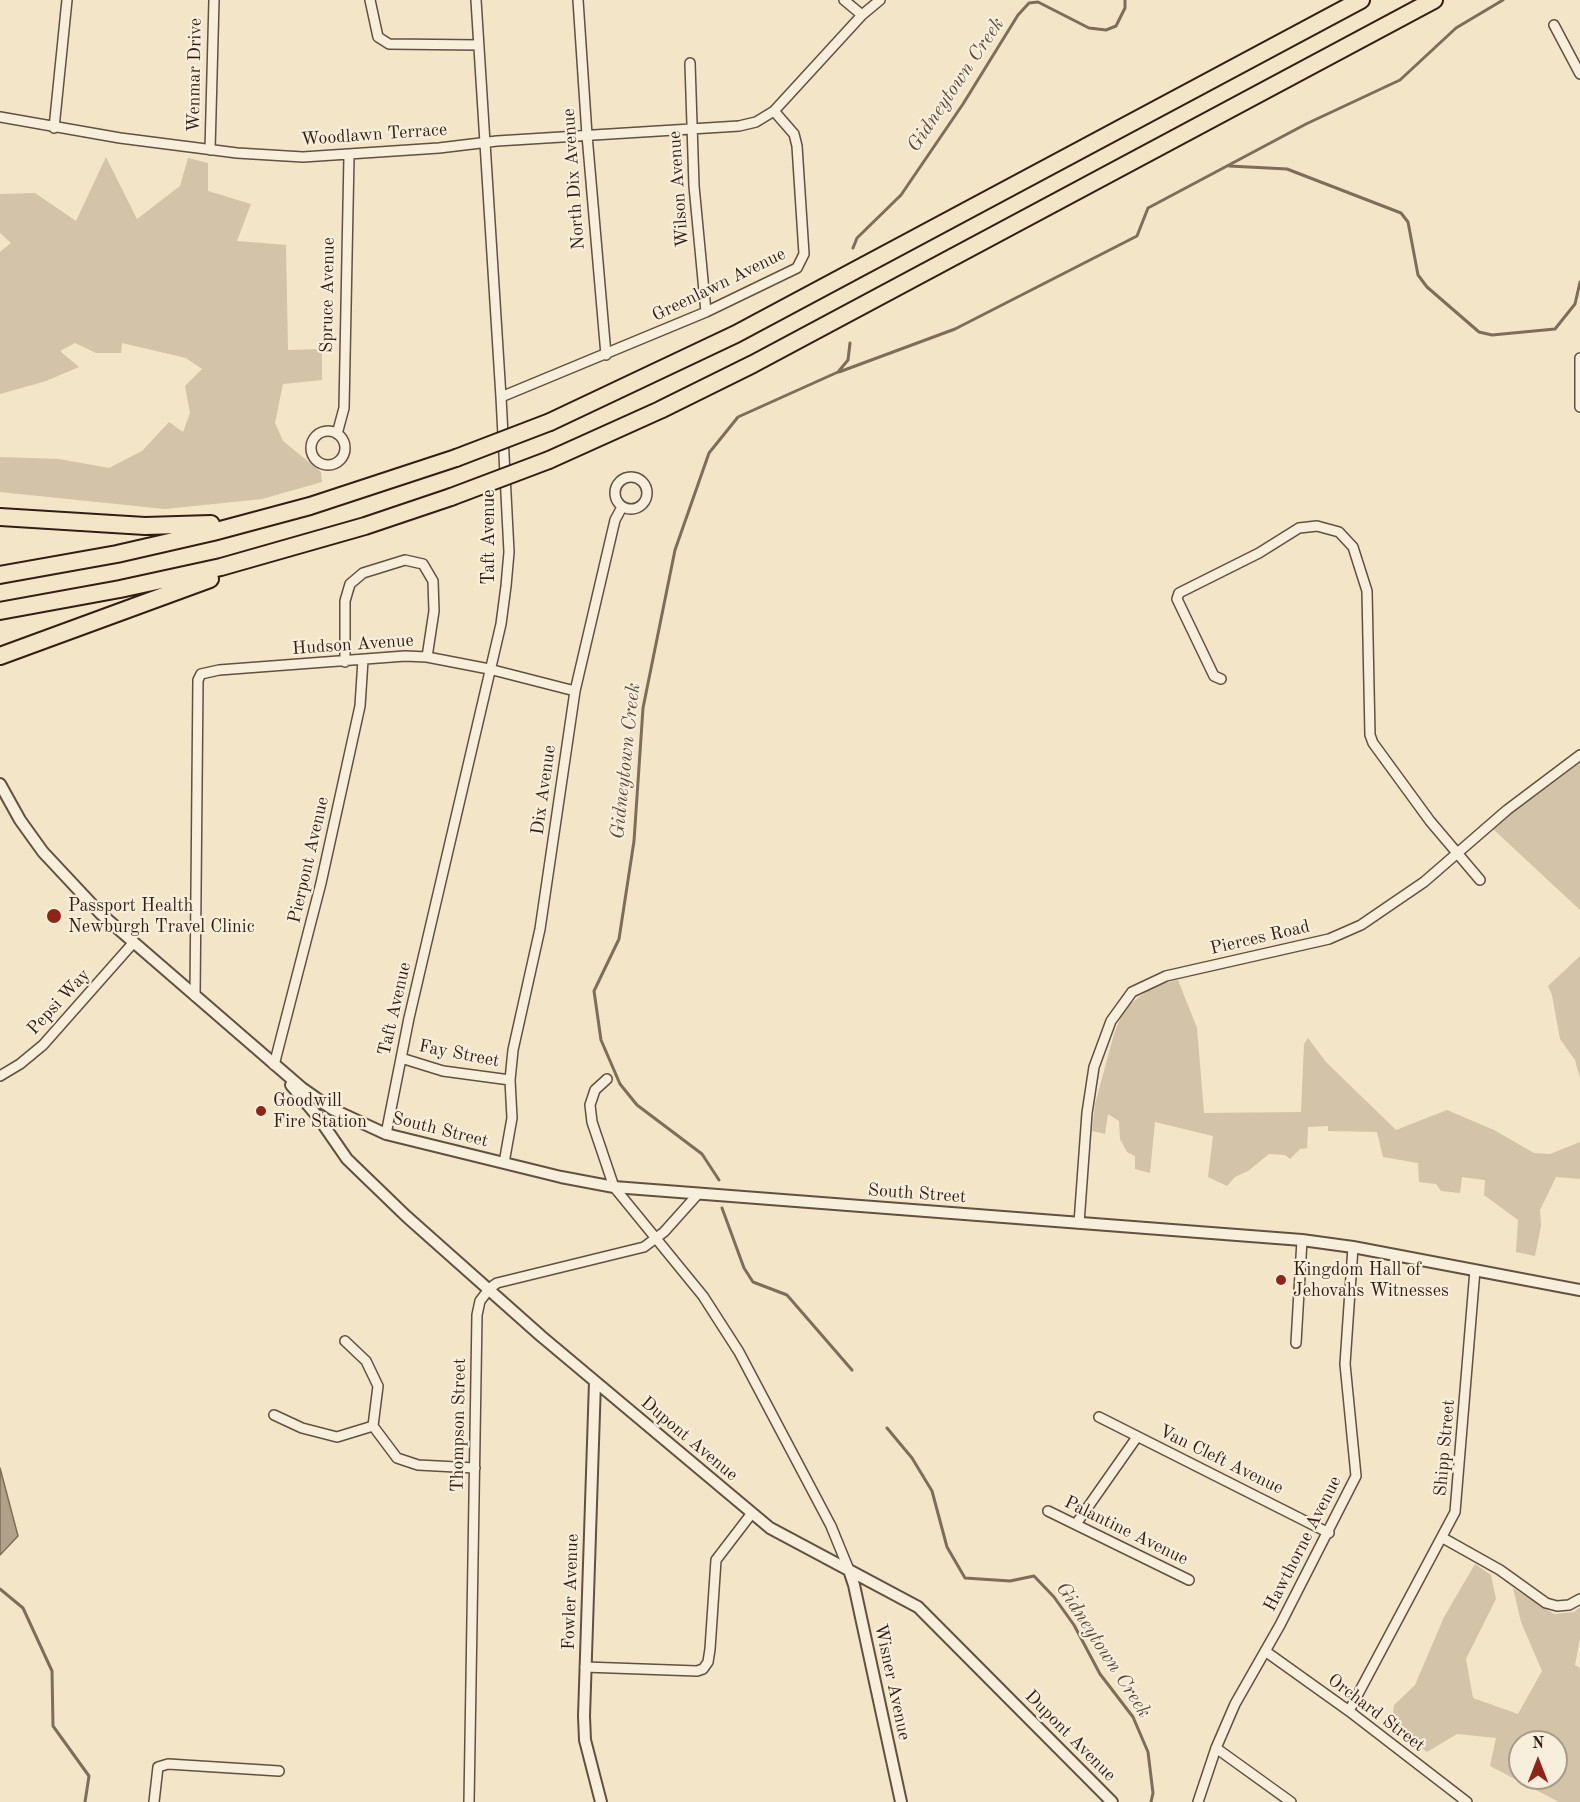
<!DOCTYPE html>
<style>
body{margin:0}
#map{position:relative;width:1580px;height:1802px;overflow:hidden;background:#f3e5c8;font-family:"Old Standard TT",serif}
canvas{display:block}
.north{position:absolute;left:1508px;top:1730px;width:60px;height:60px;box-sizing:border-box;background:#f7eedb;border:2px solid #a89b8b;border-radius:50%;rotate:0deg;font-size:16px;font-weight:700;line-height:24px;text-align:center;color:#321e13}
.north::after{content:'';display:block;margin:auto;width:21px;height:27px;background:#8f2418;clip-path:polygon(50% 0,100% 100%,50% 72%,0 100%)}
</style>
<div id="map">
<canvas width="1580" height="1802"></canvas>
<div class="north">N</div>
</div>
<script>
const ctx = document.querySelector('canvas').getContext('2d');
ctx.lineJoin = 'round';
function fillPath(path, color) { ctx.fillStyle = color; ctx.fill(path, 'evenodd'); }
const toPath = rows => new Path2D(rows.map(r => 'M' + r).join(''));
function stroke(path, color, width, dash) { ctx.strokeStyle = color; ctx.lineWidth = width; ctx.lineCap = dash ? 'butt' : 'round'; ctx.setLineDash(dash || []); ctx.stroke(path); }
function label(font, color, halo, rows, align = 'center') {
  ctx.font = font + ' "Old Standard TT",serif'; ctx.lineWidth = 4.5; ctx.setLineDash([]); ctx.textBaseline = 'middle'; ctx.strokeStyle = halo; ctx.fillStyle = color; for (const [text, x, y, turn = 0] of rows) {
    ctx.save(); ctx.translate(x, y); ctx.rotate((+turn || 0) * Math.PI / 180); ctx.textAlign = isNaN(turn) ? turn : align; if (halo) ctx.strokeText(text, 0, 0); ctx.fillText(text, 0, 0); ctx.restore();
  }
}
fillPath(toPath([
 [106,157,137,219,180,186,188,158,208,163,208,191,251,204,237,241,286,245,288,350,322,349,322,380,283,384,275,423,283,441,321,472,322,482,262,499,165,509,0,492,0,457,59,459,109,468,142,451,169,422,183,432,190,413,185,386,202,369,186,358,122,343,121,353,96,353,75,343,60,351,79,367,46,381,0,394,0,252,11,243,0,233,0,194,35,193,76,221],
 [1580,760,1580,910,1493,829,1515,808],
 [1580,956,1580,1078,1575,1060,1560,1039,1552,995,1548,986],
 [1178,980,1197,1028,1204,1113,1301,1112,1304,1044,1308,1038,1326,1062,1396,1130,1447,1110,1494,1130,1534,1153,1550,1154,1580,1142,1580,1179,1556,1177,1540,1210,1541,1226,1535,1256,1516,1252,1518,1220,1484,1195,1485,1180,1462,1177,1460,1193,1441,1191,1436,1184,1419,1182,1418,1163,1383,1157,1377,1132,1328,1131,1328,1126,1308,1127,1307,1148,1300,1149,1290,1159,1285,1155,1269,1154,1248,1171,1235,1177,1227,1186,1208,1177,1213,1136,1155,1122,1150,1173,1135,1169,1135,1156,1127,1152,1120,1139,1119,1121,1108,1114,1105,1134,1092,1131,1095,1104,1114,1034,1124,1009,1153,986],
 [1475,1564,1491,1575,1496,1599,1466,1659,1473,1698,1518,1714,1542,1671,1521,1622,1513,1588,1554,1614,1574,1612,1580,1607,1580,1638,1575,1665,1580,1668,1580,1802,1559,1802,1490,1766,1496,1738,1457,1734,1427,1752,1391,1727,1394,1705,1415,1685,1444,1617],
 [1520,1742,1556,1742,1556,1778,1520,1778]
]), '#d2c3a9');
const water = toPath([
 [0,1468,18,1536,0,1555,0,1468]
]);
fillPath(water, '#b1a18a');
stroke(water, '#7e6d5a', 1.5);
stroke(toPath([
 [1229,166,1287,169,1401,213,1408,222,1418,275,1427,287,1479,332,1492,335,1555,329,1575,304,1580,282],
 [853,248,857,238,901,195,963,104,1018,15,1029,3,1038,2,1089,28,1106,30,1116,26,1125,8,1125,0],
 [839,372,955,329,1137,236,1148,208,1306,124,1400,80,1456,28,1503,0],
 [719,1180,702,1154,637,1105,620,1084,601,1040,594,991,619,939,634,841,643,708,675,550,709,453,738,417,838,372,848,360,850,343],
 [722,1208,744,1268,753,1282,787,1295,852,1370],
 [887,1428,912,1458,932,1491,947,1547,965,1578,1010,1581,1034,1576,1054,1597,1074,1625,1100,1674,1133,1717,1148,1752,1153,1793,1151,1802],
 [0,1589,23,1608,52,1671,53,1726,89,1776,85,1802]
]), '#7e6d5a', 3);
const minor = toPath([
 [370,0,378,37,389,44,479,45],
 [578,0,587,135,606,355],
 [844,0,862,15],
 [1554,25,1580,74],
 [690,63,694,186,706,312],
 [0,117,120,138,237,153,303,157,439,148,497,141,739,126,756,122,774,111,862,15,880,0],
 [54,128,67,0],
 [210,150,214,0],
 [1580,358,1580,407],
 [501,397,706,312,797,268,804,254,797,146,794,134,774,111],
 '311 448a17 17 0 1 1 34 0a17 17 0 1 1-34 0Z',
 [337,434,344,408,349,156],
 '615 493a16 16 0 1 1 32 0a16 16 0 1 1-32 0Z',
 [345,662,345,601,350,584,363,573,405,560,423,564,433,581,434,611,427,657],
 [1221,679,1214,676,1177,599,1179,593,1259,553,1299,528,1317,526,1339,532,1353,547,1367,591,1370,735,1373,743,1430,821,1480,880],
 [195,996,198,680,201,674,219,670,405,656,427,657,489,669,575,691],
 [401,1058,443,1071,510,1080],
 [274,1065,321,883,360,706,363,660],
 [0,1076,20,1064,43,1045,134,942],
 [607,1079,595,1090,590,1105,592,1122,614,1187,703,1296,739,1352,831,1526,849,1570],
 [386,1134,409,1018,501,624,506,586,509,552,501,397,476,0],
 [504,1163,512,1118,510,1080,513,1050,540,929,575,691,615,520,622,507],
 [1079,1223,1087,1113,1094,1067,1111,1021,1132,992,1166,976,1329,939,1361,925,1424,882,1507,810,1580,755],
 [345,1341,366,1361,378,1386,373,1426,397,1458,418,1465,475,1468],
 [1296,1343,1302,1240],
 [274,1415,302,1428,337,1437,373,1426],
 [1099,1417,1329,1533],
 [1048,1511,1189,1580],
 [1076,1524,1137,1437],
 [1443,1538,1500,1570,1546,1603,1557,1606,1569,1605,1580,1599],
 [1265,1651,1349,1711,1467,1802],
 [585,1667,697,1671,703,1669,708,1662,710,1649,716,1560,752,1513],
 [1349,1711,1455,1512,1475,1270],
 [1216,1748,1291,1802],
 [154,1802,158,1767,168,1764,279,1771],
 [469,1802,477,1315,480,1301,490,1288,497,1283,644,1247,664,1232,698,1194],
 [1198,1802,1216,1748,1235,1704,1280,1625,1356,1476,1345,1364,1353,1247]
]);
const tertiary = toPath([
 [0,784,20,820,43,852,101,914,302,1088,332,1109,386,1134,561,1177,614,1187,1302,1240,1353,1247,1580,1290],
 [291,1085,318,1117,347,1159,406,1216,541,1336,770,1528,918,1607,1112,1802],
 [595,1382,584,1716,585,1740,601,1802],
 [849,1570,854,1585,901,1802]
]);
const motorway = toPath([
 [550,422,736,334,1361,0],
 [549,460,660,410,753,364,1434,0],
 [0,517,145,526,211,524],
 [0,575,117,554,213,532,310,506,456,458],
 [0,611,120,589,221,567,365,526,451,497],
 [0,656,210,579]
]);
stroke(minor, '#625040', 12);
stroke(tertiary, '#625040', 14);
stroke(motorway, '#321e13', 20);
stroke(minor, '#f7eedb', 9);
stroke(tertiary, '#f7eedb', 10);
stroke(motorway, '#f3e5c8', 16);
const motorwayBridge = toPath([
 [456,458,550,422],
 [451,497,549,460]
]);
stroke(motorwayBridge, '#321e13', 20, []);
stroke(motorwayBridge, '#f3e5c8', 16);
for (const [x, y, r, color] of [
 [54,916,8,"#8f2418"],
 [261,1111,6,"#8f2418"],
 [1281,1280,6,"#8f2418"]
]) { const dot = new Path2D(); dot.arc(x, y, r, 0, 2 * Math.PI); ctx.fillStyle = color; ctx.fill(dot); stroke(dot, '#f7eedb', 2); }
label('18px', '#321e13', '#f7eedb', [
 ["Wenmar Drive",195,75,-89],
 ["Woodlawn Terrace",374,135,-4],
 ["North Dix Avenue",574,179,-94],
 ["Wilson Avenue",679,189,-94],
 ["Greenlawn Avenue",719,285,-26],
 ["Spruce Avenue",328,295,-89],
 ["Taft Avenue",489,537,-90],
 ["Hudson Avenue",353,645,-4],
 ["Dix Avenue",544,790,-82],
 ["Pierpont Avenue",309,860,-77],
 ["Pierces Road",1260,938,-13],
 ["Pepsi Way",59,1002,-47],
 ["Taft Avenue",395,1009,-77],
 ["Fay Street",459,1054,11],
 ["South Street",440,1130,14],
 ["South Street",917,1194,4],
 ["Thompson Street",459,1425,-89],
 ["Dupont Avenue",689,1439,40],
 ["Shipp Street",1445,1448,-85],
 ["Van Cleft Avenue",1221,1460,26],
 ["Palantine Avenue",1126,1531,26],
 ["Hawthorne Avenue",1303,1544,-63],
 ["Fowler Avenue",571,1592,-88],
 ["Wisner Avenue",892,1682,78],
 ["Orchard Street",1376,1713,37],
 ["Dupont Avenue",1070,1736,45]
]);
label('18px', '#321e13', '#f7eedb', [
 ["Passport Health",68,906],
 ["Newburgh Travel Clinic",68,927],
 ["Goodwill",273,1101],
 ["Fire Station",273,1122],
 ["Kingdom Hall of",1293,1270],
 ["Jehovahs Witnesses",1293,1291]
], 'left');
label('italic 20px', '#5e4c3d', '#f7eedb', [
 ["Gidneytown Creek",956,85,-56],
 ["Gidneytown Creek",626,761,-84],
 ["Gidneytown Creek",1103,1650,57]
]);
</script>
